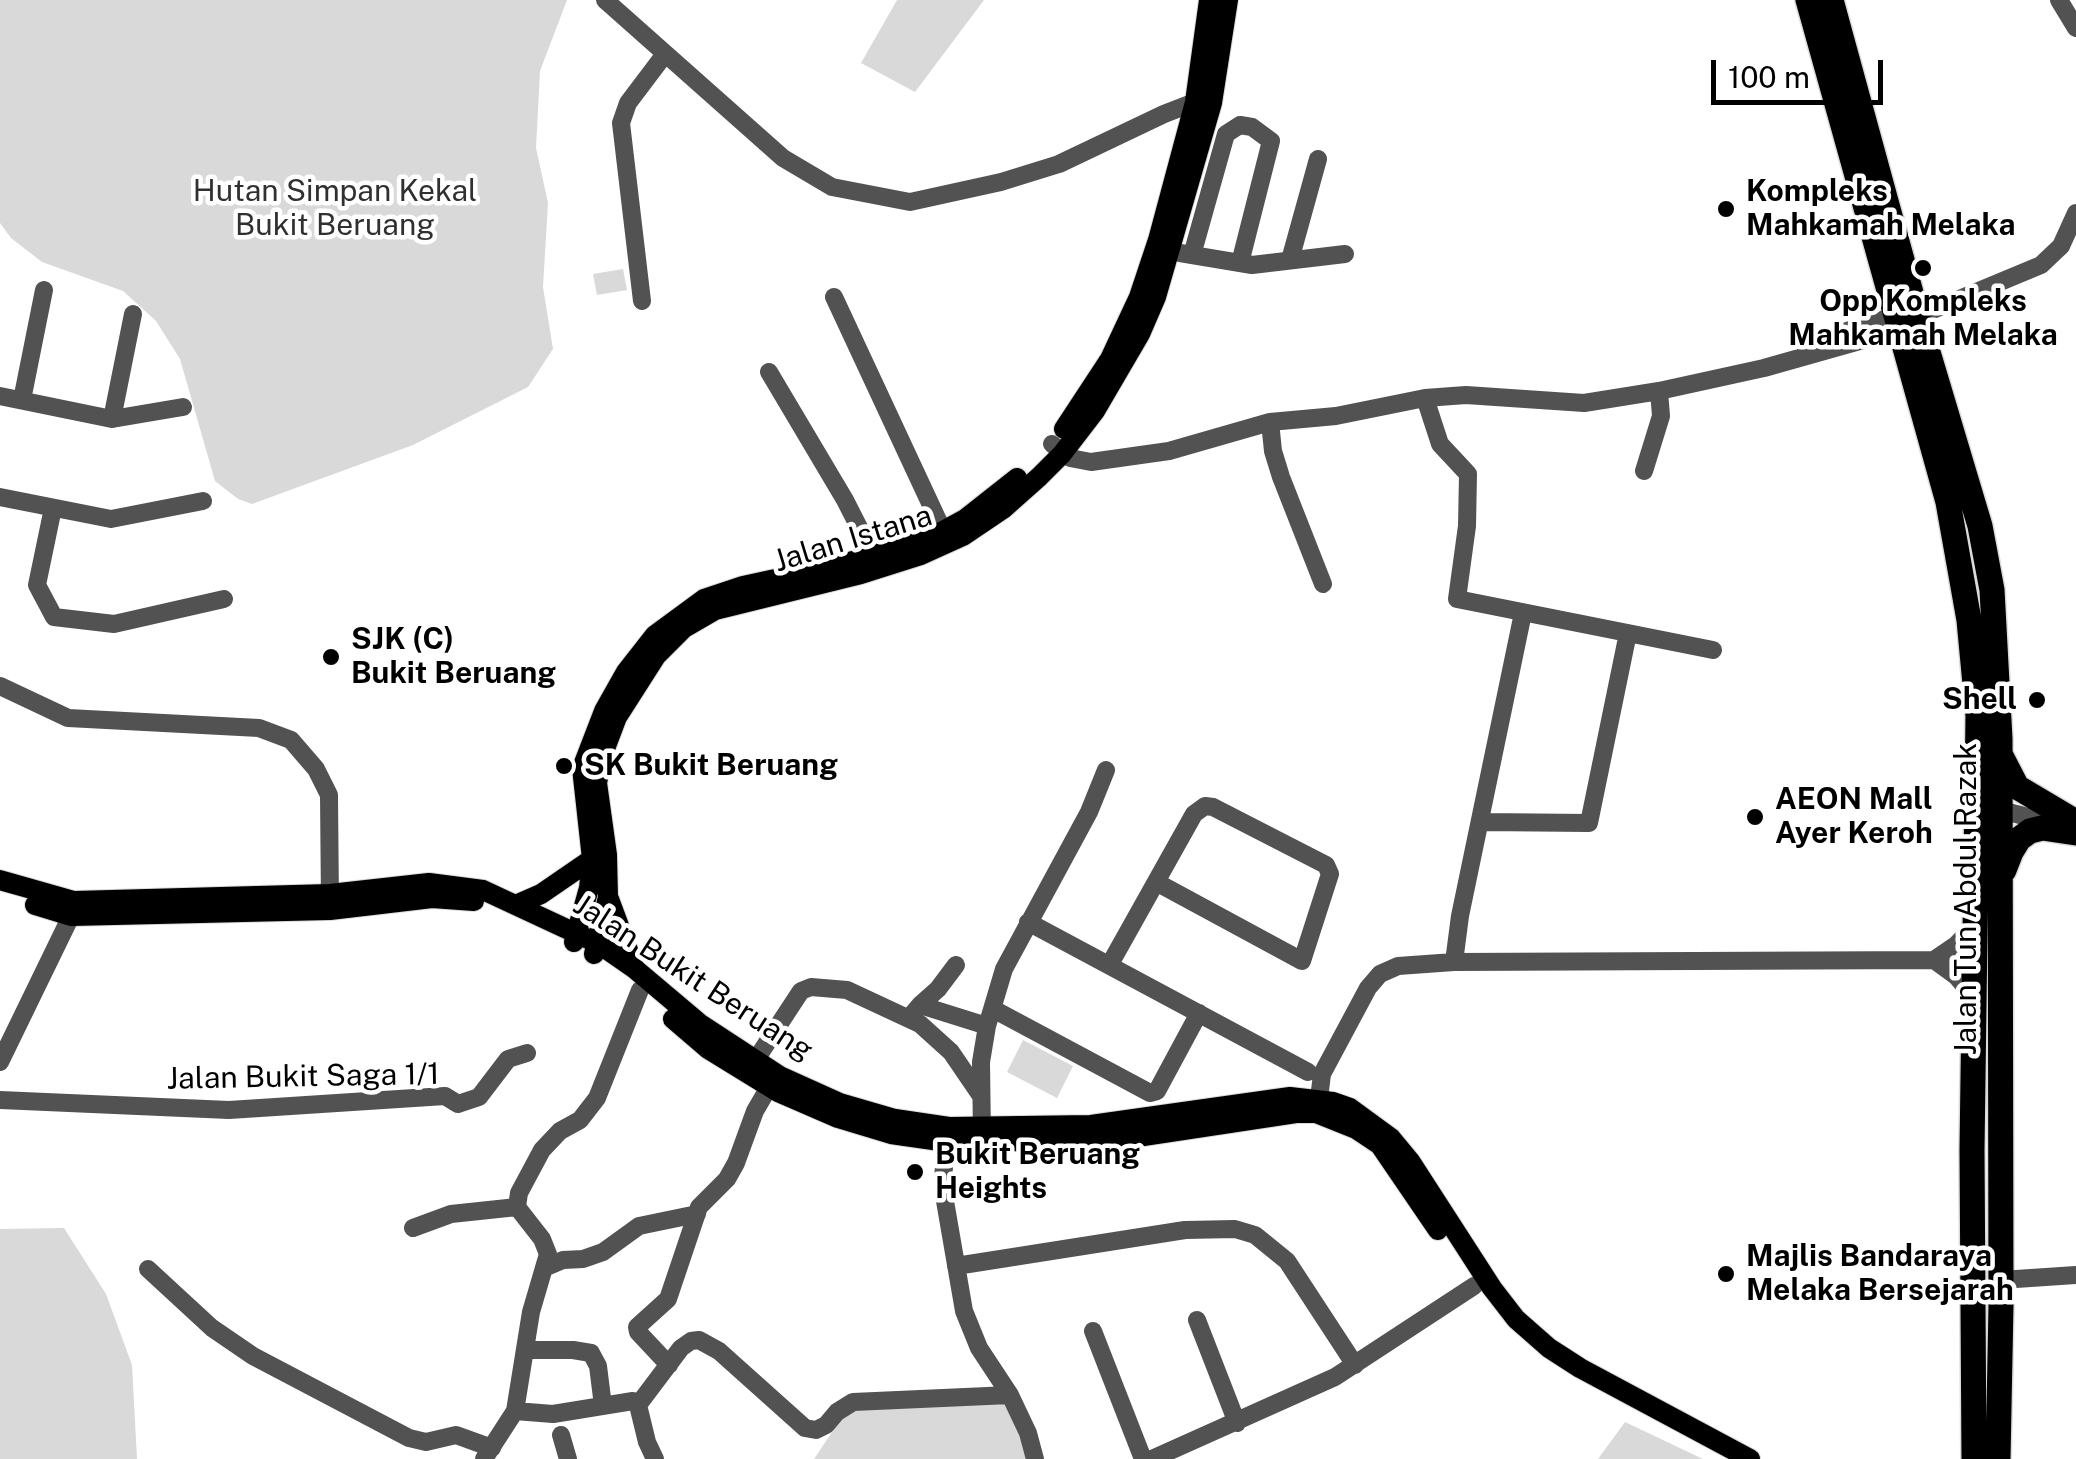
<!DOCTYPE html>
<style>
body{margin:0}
#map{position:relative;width:2076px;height:1459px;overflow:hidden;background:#fff;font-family:"Public Sans",sans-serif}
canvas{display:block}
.scale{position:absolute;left:1711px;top:60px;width:172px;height:45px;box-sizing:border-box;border:5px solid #000;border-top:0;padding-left:12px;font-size:30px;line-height:35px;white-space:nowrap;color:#000;-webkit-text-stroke:8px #fff;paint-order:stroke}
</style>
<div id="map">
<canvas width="2076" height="1459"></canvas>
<div class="scale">100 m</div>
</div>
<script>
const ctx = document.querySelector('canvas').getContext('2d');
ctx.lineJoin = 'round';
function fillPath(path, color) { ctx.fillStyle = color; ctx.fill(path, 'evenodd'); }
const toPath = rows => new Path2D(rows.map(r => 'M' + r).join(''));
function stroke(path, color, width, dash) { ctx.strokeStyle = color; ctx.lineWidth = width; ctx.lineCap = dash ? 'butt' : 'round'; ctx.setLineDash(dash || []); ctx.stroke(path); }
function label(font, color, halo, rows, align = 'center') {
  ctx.font = font + ' "Public Sans",sans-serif'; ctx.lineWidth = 9; ctx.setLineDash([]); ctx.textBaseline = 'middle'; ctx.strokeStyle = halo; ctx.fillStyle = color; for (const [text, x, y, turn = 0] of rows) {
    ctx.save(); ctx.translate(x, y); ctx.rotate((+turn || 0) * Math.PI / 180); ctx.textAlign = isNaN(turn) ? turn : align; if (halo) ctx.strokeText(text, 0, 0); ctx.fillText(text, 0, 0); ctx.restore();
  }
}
fillPath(toPath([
 [0,0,567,0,540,71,536,148,548,203,543,287,553,349,528,387,413,445,252,504,238,499,215,481,180,359,156,321,123,291,42,262,11,238,0,223],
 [897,0,984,0,915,92,861,63],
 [623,269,627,290,597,295,593,274],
 [1023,1040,1073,1066,1057,1098,1007,1072],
 [64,1228,106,1294,132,1365,137,1459,0,1459,0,1229],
 [1003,1401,1026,1434,1028,1459,814,1459,842,1417,852,1408],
 [1625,1422,1703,1459,1598,1459]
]), '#d9d9d9');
const major = toPath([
 [1064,429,1110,359,1139,297,1158,240,1195,102,1209,0],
 [0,880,74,901,330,894,429,883,483,890,599,944,635,969,699,1023,780,1076,840,1103,895,1119,949,1127,1091,1125,1290,1097,1333,1102,1350,1108,1391,1138,1410,1161,1492,1288,1516,1319,1549,1348,1580,1368,1750,1459],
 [609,899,635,969],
 [518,904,541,894,592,859],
 [35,905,71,916,330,910,432,898,474,901],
 [574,942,589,888,592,859,582,768,604,711,626,672,655,635,704,599,743,586,835,566,908,545,943,531,965,519,1017,478],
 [594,954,608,897,607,855,597,783,603,754,617,717,656,656,684,628,715,610,861,574,921,555,963,536,1003,509,1039,477,1062,454,1095,411,1140,334,1156,297,1212,103,1228,0],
 [673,1019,708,1049,778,1092,838,1118,891,1134,947,1142,1117,1140,1296,1113,1316,1113,1356,1129,1380,1145,1438,1230]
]);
const highway = toPath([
 [1808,0,1948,502,1969,620,1978,716,1972,1150,1974,1459],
 [1831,0,1919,322,1980,526,1992,590,2000,739,2001,1305,1998,1459],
 [2001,756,2017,787,2076,822],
 [2004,870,2011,852,2019,839,2030,831,2042,828,2076,833]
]);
stroke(major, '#dbdbdb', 22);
stroke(highway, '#dbdbdb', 28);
stroke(toPath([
 [605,0,783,158,832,187,910,202,1001,182,1059,164,1164,114,1195,102,1207,103],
 [2059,0,2076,28],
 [1180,253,1252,265,1345,254],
 [1192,255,1226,134,1240,125,1252,127,1271,141,1240,263],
 [1290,260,1318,159],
 [834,297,943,531],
 [642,301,621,123,628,103,665,54],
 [1813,350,1837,334,1904,313],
 [769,372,845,500,873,555],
 [0,396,112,419,183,407],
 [1425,398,1440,444,1468,474,1467,526,1457,599,1713,650],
 [22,400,44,290],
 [112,419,133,314],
 [1270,422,1273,451,1281,477,1323,584],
 [1052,444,1070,458,1091,462,1169,451,1270,422,1336,416,1425,398,1466,395,1584,403,1659,391,1764,368,1902,329,1919,322,1928,312,2041,265,2061,246,2076,213],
 [1644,471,1661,416,1659,391],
 [0,497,111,519,203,501],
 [53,508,37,585,54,617,114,624,224,599],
 [0,686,68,718,259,728,291,740,316,769,329,795,330,905],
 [1989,807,2051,823],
 [1482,822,1589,823,1628,633],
 [1028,922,1308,1072],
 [1934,960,1956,976,1974,997],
 [1454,962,1460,916,1523,613],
 [1110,964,1194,814,1205,806,1213,807,1326,865,1330,874,1302,961,1156,882],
 [920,1005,938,989,956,965],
 [993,1009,1150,1093,1157,1091,1199,1013],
 [909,1018,920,1005,987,1026],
 [755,1061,801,991,811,987,847,990,920,1024,951,1052,981,1096],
 [0,1062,71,916],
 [1319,1099,1322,1074,1368,988,1380,974,1398,966,1454,962,1934,960,1956,945,1974,926],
 [0,1100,229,1110,445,1096,458,1104,479,1097,508,1059,527,1053],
 [948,1129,943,1177,945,1201,964,1311,979,1348,1010,1395,1028,1433,1035,1459],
 [982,1137,981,1062,987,1026,1004,969,1089,812,1106,770],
 [413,1228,451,1214,517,1207],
 [956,1266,1185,1230,1235,1229,1255,1235,1287,1261,1355,1365],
 [544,1268,563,1260,583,1259,603,1252,639,1226,697,1214],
 [148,1269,212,1328,253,1356,409,1438,426,1442,456,1435,492,1448],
 [2001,1280,2076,1275],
 [1197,1320,1237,1423],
 [1093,1331,1143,1459],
 [525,1350,573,1350,591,1353,598,1366,603,1406],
 [669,1365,638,1332,637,1327,668,1299,699,1207,727,1179,736,1163,755,1111,769,1087],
 [638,1405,681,1348,691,1341,699,1340,719,1351,805,1428,816,1430,826,1425,837,1412,853,1402,1010,1395],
 [515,1411,531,1312,548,1254,542,1239,517,1207,519,1193,542,1150,560,1131,580,1120,597,1098,640,990],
 [561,1435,568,1459],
 [484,1459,515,1411,553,1414,633,1401,638,1405,647,1442,655,1459],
 [1152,1459,1335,1377,1474,1286]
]), '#525252', 18);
stroke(major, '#000', 20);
stroke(highway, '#000', 25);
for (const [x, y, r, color] of [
 [1726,209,10,"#000"],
 [1923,268,10,"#000"],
 [331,657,10,"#000"],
 [2037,700,10,"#000"],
 [564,766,10,"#000"],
 [1755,817,10,"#000"],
 [915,1172,10,"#000"],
 [1726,1274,10,"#000"]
]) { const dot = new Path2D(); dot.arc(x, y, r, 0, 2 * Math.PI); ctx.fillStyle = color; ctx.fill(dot); stroke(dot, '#fff', 4); }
label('30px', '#303030', '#fff', [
 ["Hutan Simpan Kekal",335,192],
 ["Bukit Beruang",335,226]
]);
label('bold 30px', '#000', '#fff', [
 ["Kompleks",1746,192],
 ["Mahkamah Melaka",1746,226],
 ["Opp Kompleks",1923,302,"center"],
 ["Mahkamah Melaka",1923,336,"center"],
 ["SJK (C)",351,640],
 ["Bukit Beruang",351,674],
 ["Shell",2017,700,"right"],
 ["SK Bukit Beruang",584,766],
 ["AEON Mall",1775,800],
 ["Ayer Keroh",1775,834],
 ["Bukit Beruang",935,1155],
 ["Heights",935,1189],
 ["Majlis Bandaraya",1746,1257],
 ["Melaka Bersejarah",1746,1291]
], 'left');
label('30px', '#000', '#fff', [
 ["Jalan Istana",853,539,-17],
 ["Jalan Tun Abdul Razak",1967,899,-90],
 ["Jalan Bukit Beruang",693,978,33],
 ["Jalan Bukit Saga 1/1",303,1077,-1]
]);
</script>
